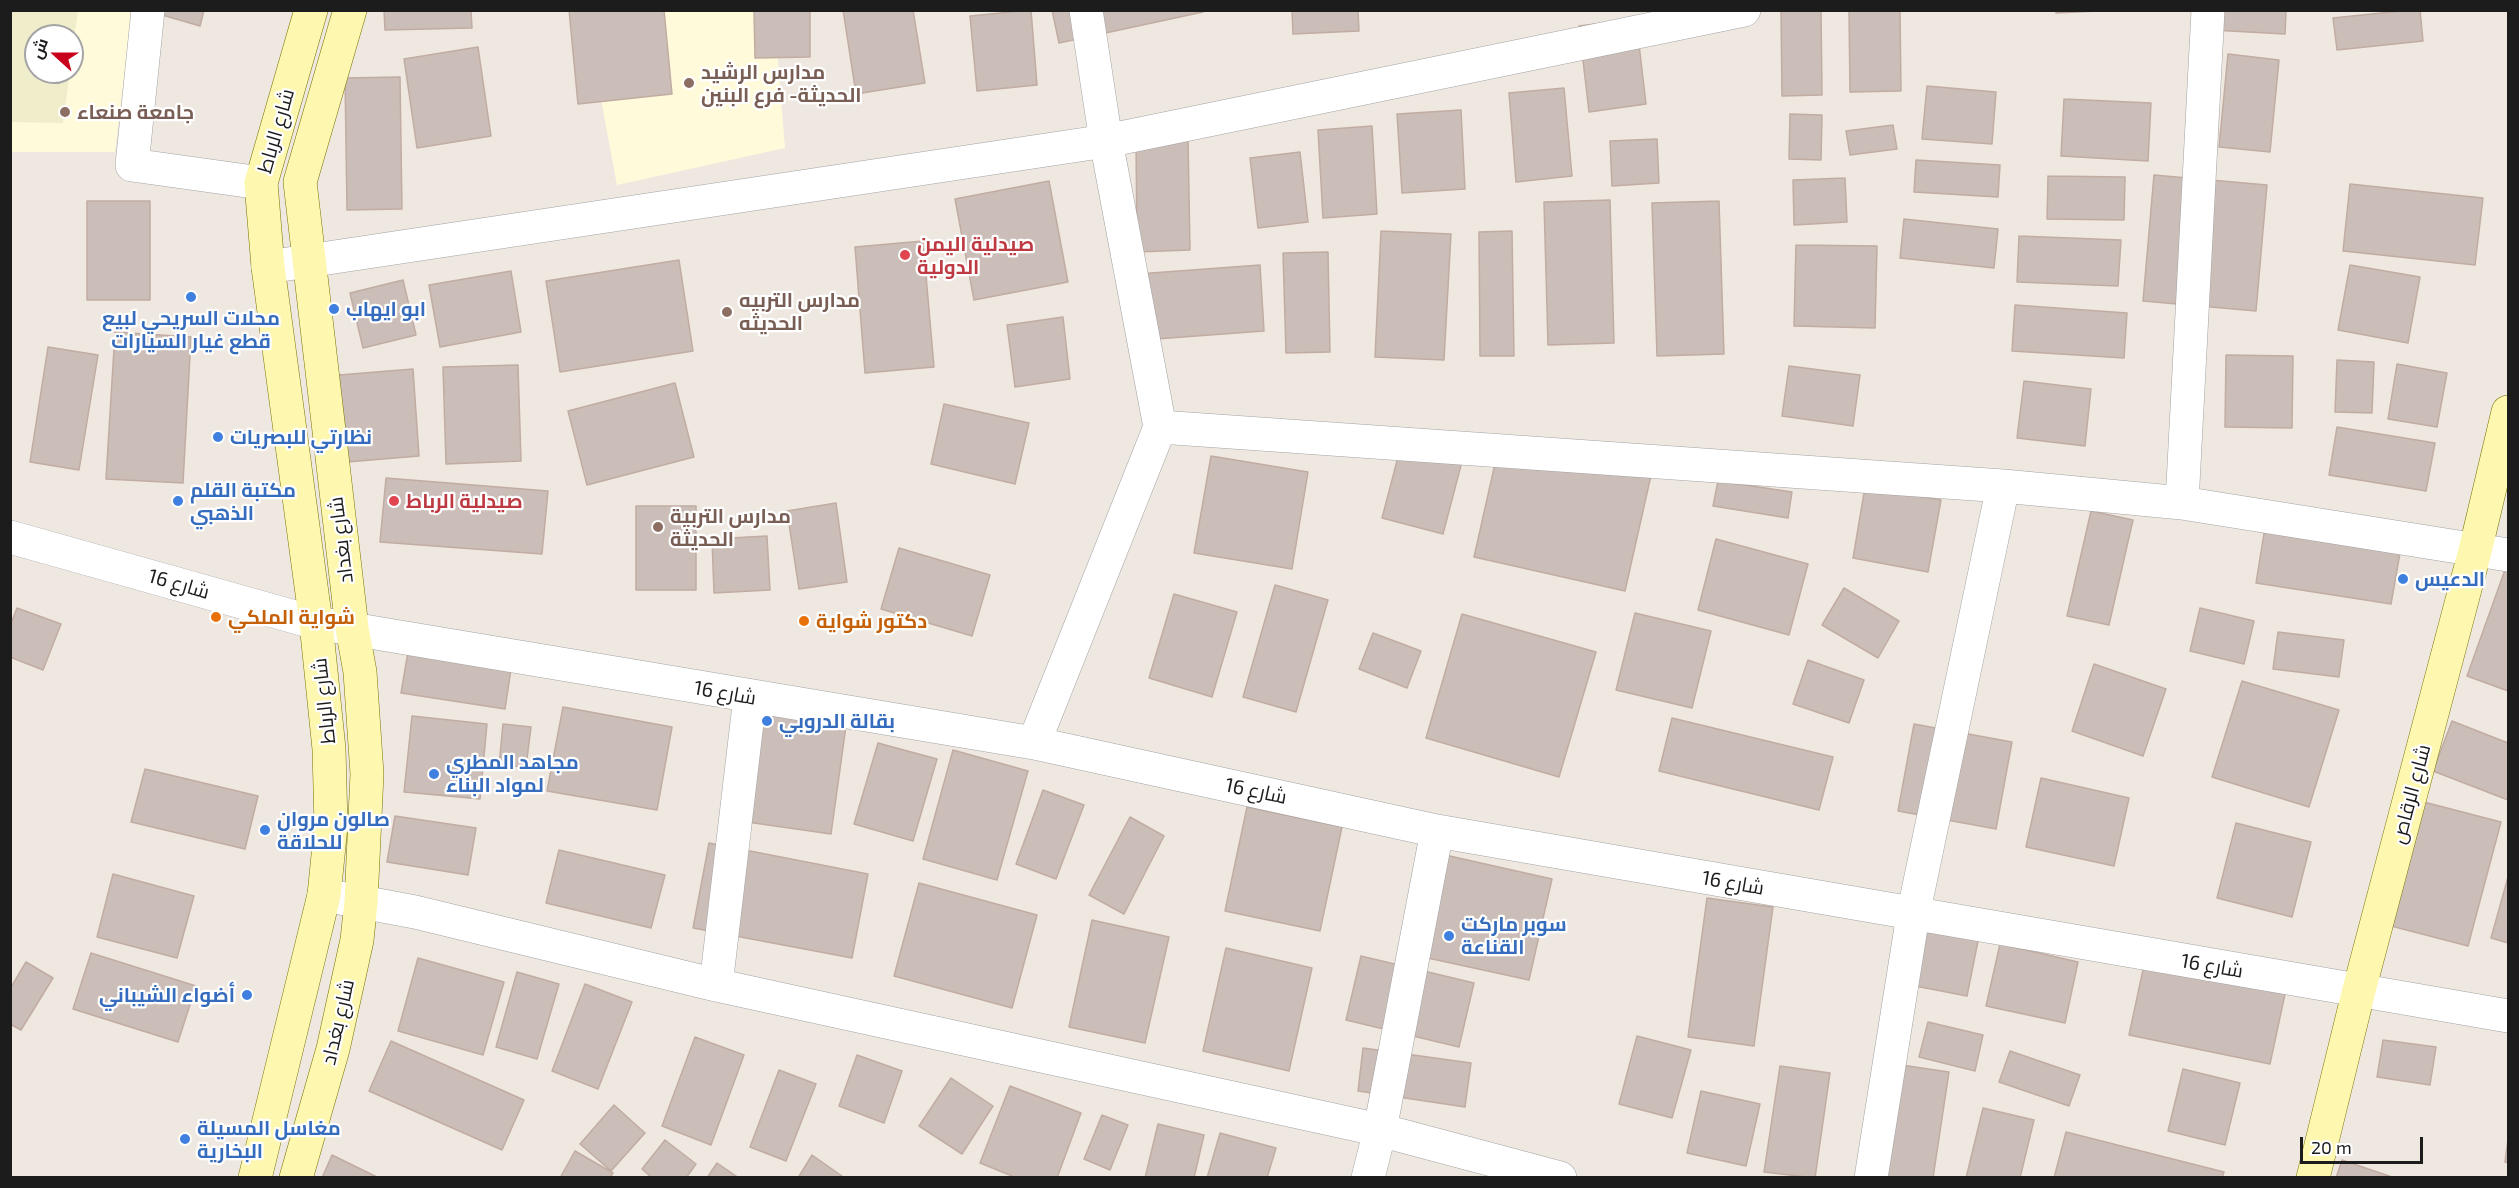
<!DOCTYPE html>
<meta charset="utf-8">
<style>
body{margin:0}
#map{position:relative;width:2519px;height:1188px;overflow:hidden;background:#efe8e1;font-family:"Exo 2",Cairo,sans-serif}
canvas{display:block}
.frame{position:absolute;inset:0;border:12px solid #1c1c1c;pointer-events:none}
.north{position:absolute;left:24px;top:24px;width:60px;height:60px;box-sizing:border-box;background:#fff;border:2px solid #a4a4a4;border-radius:50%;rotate:291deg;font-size:16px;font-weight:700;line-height:24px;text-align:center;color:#1c1c1c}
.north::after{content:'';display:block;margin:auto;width:21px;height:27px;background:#c9001b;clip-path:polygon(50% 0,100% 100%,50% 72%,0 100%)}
.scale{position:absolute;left:2300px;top:1137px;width:123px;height:27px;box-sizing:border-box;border:3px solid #1c1c1c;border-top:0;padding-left:8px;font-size:18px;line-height:21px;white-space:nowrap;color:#1c1c1c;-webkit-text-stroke:4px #fff;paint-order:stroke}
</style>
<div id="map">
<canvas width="2519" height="1188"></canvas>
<div class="frame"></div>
<div class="north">ش</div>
<div class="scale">20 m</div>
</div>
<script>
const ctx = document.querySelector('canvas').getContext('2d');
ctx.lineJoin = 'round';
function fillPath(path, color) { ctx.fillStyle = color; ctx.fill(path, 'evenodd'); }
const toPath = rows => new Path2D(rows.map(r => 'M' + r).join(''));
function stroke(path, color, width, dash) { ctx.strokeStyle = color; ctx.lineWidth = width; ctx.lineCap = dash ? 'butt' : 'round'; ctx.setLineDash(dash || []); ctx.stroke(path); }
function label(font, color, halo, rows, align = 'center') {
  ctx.font = font + ' "Exo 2",Cairo,sans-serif'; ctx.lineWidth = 4.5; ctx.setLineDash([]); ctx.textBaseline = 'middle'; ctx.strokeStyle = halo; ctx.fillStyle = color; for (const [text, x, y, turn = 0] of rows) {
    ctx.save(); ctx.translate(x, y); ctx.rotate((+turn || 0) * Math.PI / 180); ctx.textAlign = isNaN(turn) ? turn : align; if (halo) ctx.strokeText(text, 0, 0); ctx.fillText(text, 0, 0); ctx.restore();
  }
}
fillPath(toPath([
 [612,10,774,11,785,148,617,185,586,19],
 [11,11,132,11,115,152,11,152],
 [36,36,72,36,72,72,36,72]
]), '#fffada');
fillPath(toPath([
 [11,10,78,11,72,53,72,36,36,36,36,72,70,72,63,123,11,122]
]), '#efedca');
const building = toPath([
 [145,10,204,10,200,26,145,10],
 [384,10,471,10,472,28,385,30,384,10],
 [569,10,664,10,672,94,578,104,569,10],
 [754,10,810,10,810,57,755,58,754,10],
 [843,10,913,10,925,83,856,94,843,10],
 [1031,10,1037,85,977,91,970,16,1031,10],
 [1052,10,1202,10,1203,12,1059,43,1052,10],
 [1292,10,1358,10,1359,31,1293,34,1292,10],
 [1781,10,1821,10,1822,95,1782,96,1781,10],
 [1849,10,1900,10,1901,91,1850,92,1849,10],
 [2056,10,2119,10,2056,13,2056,10],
 [2194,10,2286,10,2285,34,2193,29,2194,10],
 [2410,10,2420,10,2423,41,2337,50,2333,18,2410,10],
 [1636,19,1646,104,1589,112,1579,26,1636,19],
 [478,47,491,136,417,148,404,59,478,47],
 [2228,54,2279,60,2270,152,2219,147,2228,54],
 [400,77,402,209,347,210,345,78,400,77],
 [1927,86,1996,92,1992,144,1922,139,1927,86],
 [1564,88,1572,176,1516,182,1509,93,1564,88],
 [2064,99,2151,103,2148,161,2061,156,2064,99],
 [1461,110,1465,189,1402,193,1397,114,1461,110],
 [1790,114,1822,115,1821,160,1789,159,1790,114],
 [1893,125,1897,149,1850,155,1846,131,1893,125],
 [1372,126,1377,214,1323,218,1318,130,1372,126],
 [1136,138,1188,138,1190,250,1137,252,1136,138],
 [1657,139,1659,183,1612,186,1610,141,1657,139],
 [1300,152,1308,222,1258,228,1250,158,1300,152],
 [1916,160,2000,165,1998,197,1914,192,1916,160],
 [2154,175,2267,185,2256,311,2143,301,2154,175],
 [2048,176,2125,177,2124,220,2047,219,2048,176],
 [1845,178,1847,222,1794,225,1793,180,1845,178],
 [1049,181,1068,282,974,300,955,199,1049,181],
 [2350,184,2483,198,2475,265,2343,251,2350,184],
 [1610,200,1614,343,1548,345,1544,202,1610,200],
 [87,201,150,201,150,300,87,300,87,201],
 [1719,201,1724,354,1657,356,1652,203,1719,201],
 [1904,219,1998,229,1994,268,1900,258,1904,219],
 [1381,231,1451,234,1444,360,1375,357,1381,231],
 [1512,231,1514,356,1480,356,1479,232,1512,231],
 [2019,236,2121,240,2118,286,2017,282,2019,236],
 [923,241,934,367,865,373,855,247,923,241],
 [1796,245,1877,246,1875,328,1794,326,1796,245],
 [1328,252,1330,352,1286,353,1283,253,1328,252],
 [679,260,693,351,560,372,546,281,679,260],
 [1260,265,1264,331,1129,341,1124,275,1260,265],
 [2350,265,2420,277,2408,343,2338,330,2350,265],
 [511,271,521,332,440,347,429,285,511,271],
 [403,280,416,335,363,348,350,293,403,280],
 [2015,305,2127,313,2124,358,2012,351,2015,305],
 [1063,317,1070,379,1015,387,1007,325,1063,317],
 [115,332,191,337,183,483,106,479,115,332],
 [48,347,98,355,79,470,30,462,48,347],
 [2226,355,2293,356,2292,428,2225,427,2226,355],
 [2337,360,2374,362,2372,413,2335,412,2337,360],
 [2397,364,2447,373,2437,427,2388,419,2397,364],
 [518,365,521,461,446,464,443,367,518,365],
 [1789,366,1860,375,1853,426,1782,416,1789,366],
 [413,369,419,456,347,462,339,375,413,369],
 [2024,381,2091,389,2085,446,2017,438,2024,381],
 [675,383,694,457,587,485,568,411,675,383],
 [944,404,1029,423,1015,484,931,464,944,404],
 [2337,427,2435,443,2426,491,2329,475,2337,427],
 [1501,437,1652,471,1625,591,1474,557,1501,437],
 [1403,438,1464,454,1443,534,1382,518,1403,438],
 [1211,456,1308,472,1292,569,1194,553,1211,456],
 [386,478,548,491,542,554,380,542,386,478],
 [1718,481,1792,492,1788,518,1713,506,1718,481],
 [1865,487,1941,500,1928,572,1853,558,1865,487],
 [836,503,847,582,799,589,787,511,836,503],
 [636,506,696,506,696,590,636,590,636,506],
 [2091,511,2133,520,2109,625,2067,616,2091,511],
 [2267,515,2403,536,2391,604,2256,583,2267,515],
 [767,536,770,590,714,593,712,539,767,536],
 [1716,539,1808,564,1789,635,1698,610,1716,539],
 [899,548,990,575,972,636,881,609,899,548],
 [2506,567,2508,568,2508,691,2467,676,2506,567],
 [1275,585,1328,600,1296,712,1243,697,1275,585],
 [1844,588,1899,621,1878,658,1822,625,1844,588],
 [1174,594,1237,612,1212,697,1149,678,1174,594],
 [17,608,61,624,43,670,10,657,10,626,17,608],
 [2200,608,2254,621,2244,664,2190,651,2200,608],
 [1635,613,1711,631,1692,708,1616,690,1635,613],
 [1462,614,1596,652,1559,777,1426,738,1462,614],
 [2278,632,2344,640,2339,677,2273,669,2278,632],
 [1373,633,1421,651,1407,688,1359,669,1373,633],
 [409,646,512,663,505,709,401,693,409,646],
 [1808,660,1864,680,1849,723,1793,704,1808,660],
 [2094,664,2166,689,2143,756,2072,731,2094,664],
 [2242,681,2339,710,2309,807,2212,777,2242,681],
 [563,707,672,727,657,810,547,791,563,707],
 [756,707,847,719,831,834,740,821,756,707],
 [412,716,487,724,480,799,404,792,412,716],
 [1672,718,1833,757,1819,810,1659,771,1672,718],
 [2452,721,2508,743,2508,800,2433,771,2452,721],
 [503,724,531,727,526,767,499,765,503,724],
 [1914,724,2012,742,1996,829,1898,811,1914,724],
 [878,743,937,759,913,841,854,824,878,743],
 [953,750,1028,771,997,880,923,859,953,750],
 [145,769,258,796,245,849,131,822,145,769],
 [2041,778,2129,798,2114,866,2026,847,2041,778],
 [1043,790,1084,805,1056,879,1016,864,1043,790],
 [2424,802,2501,822,2468,946,2391,926,2424,802],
 [1247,807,1342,827,1320,931,1225,911,1247,807],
 [395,816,476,828,468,875,387,862,395,816],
 [1130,817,1164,836,1124,914,1089,895,1130,817],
 [2236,823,2311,842,2292,917,2217,898,2236,823],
 [709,843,868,874,852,958,693,928,709,843],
 [559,850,665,875,651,928,546,903,559,850],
 [1423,850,1552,879,1529,980,1400,952,1423,850],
 [113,874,194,896,177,958,97,937,113,874],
 [2508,877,2508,943,2491,938,2508,877],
 [919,883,1037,915,1012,1008,894,976,919,883],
 [1707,898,1773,907,1754,1046,1688,1037,1707,898],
 [1092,920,1169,937,1145,1043,1069,1027,1092,920],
 [1923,925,1979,936,1967,996,1910,985,1923,925],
 [2000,944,2078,962,2065,1023,1986,1006,2000,944],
 [1226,948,1312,968,1289,1071,1203,1051,1226,948],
 [91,953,196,986,178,1042,73,1009,91,953],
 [1361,956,1474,983,1459,1047,1346,1020,1361,956],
 [418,958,504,982,483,1055,398,1031,418,958],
 [26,962,53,978,21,1030,10,1024,10,989,26,962],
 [2144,965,2285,994,2270,1064,2129,1035,2144,965],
 [517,972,559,984,537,1059,496,1047,517,972],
 [585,984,632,1002,598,1089,552,1071,585,984],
 [1928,1022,1983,1035,1975,1071,1919,1057,1928,1022],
 [1637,1036,1691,1050,1672,1118,1619,1104,1637,1036],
 [695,1037,744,1055,711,1145,662,1126,695,1037],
 [2383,1040,2436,1047,2430,1085,2377,1077,2383,1040],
 [391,1041,524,1100,502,1150,369,1091,391,1041],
 [1363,1048,1471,1063,1465,1107,1358,1091,1363,1048],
 [2010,1051,2080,1075,2069,1106,1999,1082,2010,1051],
 [857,1055,902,1071,884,1123,839,1106,857,1055],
 [1881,1062,1949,1072,1933,1178,1863,1178,1881,1062],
 [1780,1066,1830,1073,1815,1178,1764,1172,1780,1066],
 [2183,1069,2240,1083,2225,1145,2168,1131,2183,1069],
 [779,1070,816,1084,786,1161,750,1147,779,1070],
 [951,1078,993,1106,962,1154,919,1126,951,1078],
 [1010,1086,1081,1113,1057,1178,1017,1178,980,1163,1010,1086],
 [1701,1091,1760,1104,1746,1166,1687,1153,1701,1091],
 [614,1105,645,1133,611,1171,580,1144,614,1105],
 [1983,1108,2034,1120,2020,1178,1966,1178,1983,1108],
 [1102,1115,1128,1125,1110,1170,1084,1159,1102,1115],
 [1158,1124,1204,1135,1194,1178,1145,1178,1158,1124],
 [2066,1132,2224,1172,2222,1178,2054,1178,2066,1132],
 [1220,1133,1276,1148,1267,1178,1207,1178,1220,1133],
 [2508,1139,2508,1163,2505,1162,2508,1139],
 [665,1140,696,1164,686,1178,652,1178,642,1169,665,1140],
 [575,1151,613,1173,610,1178,560,1178,575,1151],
 [332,1155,379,1178,322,1178,332,1155],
 [812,1155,842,1176,841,1178,798,1178,812,1155],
 [2342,1160,2392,1177,2392,1178,2336,1178,2342,1160],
 [717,1163,739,1178,707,1178,717,1163]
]);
fillPath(building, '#cbbdb7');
stroke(building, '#c1aca2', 1.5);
const street = toPath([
 [148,10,132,165,261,183],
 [268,267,1106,141,1744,10],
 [1160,427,2003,486,2182,503,2508,555],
 [2182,503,2208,10],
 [10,537,316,623,1034,743,1437,831,2508,1016],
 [1034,743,1160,427,1106,141,1086,10],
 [324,895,415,912,716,985,1380,1130,1560,1178],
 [716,985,750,697],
 [1368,1178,1380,1130,1437,831],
 [1871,1178,1913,915,2003,486]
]);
const secondary = toPath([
 [255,1178,324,895,331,826,329,749,316,623,268,267,261,183,311,10],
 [296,1178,333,1049,357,940,361,902,367,774,360,672,352,628,300,182,350,10],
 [2313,1178,2359,990,2475,551,2508,412]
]);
stroke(street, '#a3a3a3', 34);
stroke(secondary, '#777300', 34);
stroke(street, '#fff', 33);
stroke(secondary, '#fef7af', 33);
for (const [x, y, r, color] of [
 [689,83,6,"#8d6e63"],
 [65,112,6,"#8d6e63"],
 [905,255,6,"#e0444e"],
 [191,297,6,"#3f7fe0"],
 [334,309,6,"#3f7fe0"],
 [727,312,6,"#8d6e63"],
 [218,437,6,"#3f7fe0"],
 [178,501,6,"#3f7fe0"],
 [394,501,6,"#e0444e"],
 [658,527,6,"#8d6e63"],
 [2403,579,6,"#3f7fe0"],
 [216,617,6,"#e8710a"],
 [804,621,6,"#e8710a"],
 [767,721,6,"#3f7fe0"],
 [434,774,6,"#3f7fe0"],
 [265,830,6,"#3f7fe0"],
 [1449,936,6,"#3f7fe0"],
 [247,995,6,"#3f7fe0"],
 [185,1139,6,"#3f7fe0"]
]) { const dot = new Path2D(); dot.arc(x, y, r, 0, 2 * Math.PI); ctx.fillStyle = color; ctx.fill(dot); stroke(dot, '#fff', 2); }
label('bold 20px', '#785e54', '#fff', [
 ["مدارس الرشيد",701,72],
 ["الحديثة- فرع البنين",701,95],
 ["جامعة صنعاء",77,112],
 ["مدارس التربيه",739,300],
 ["الحديثه",739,323],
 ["مدارس التربية",670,516],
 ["الحديثة",670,539]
], 'left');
label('20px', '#1c1c1c', '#fff', [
 ["شارع الرباط",276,131,-74],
 ["شارع بغداد",341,540,-97],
 ["شارع 16",179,584,16],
 ["شارع 16",725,693,10],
 ["شارع الرباط",324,701,-96],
 ["شارع 16",1256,791,12],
 ["شارع الرقاص",2411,794,-75],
 ["شارع 16",1733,883,10],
 ["شارع 16",2212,966,10],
 ["شارع بغداد",338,1022,-77]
]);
label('bold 20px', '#be3a42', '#fff', [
 ["صيدلية اليمن",917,244],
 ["الدولية",917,267],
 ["صيدلية الرباط",406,501]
], 'left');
label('bold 20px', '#366cbe', '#fff', [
 ["ابو ايهاب",346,309],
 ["محلات السريحي لبيع",191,318,"center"],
 ["قطع غيار السيارات",191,341,"center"],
 ["نظارتي للبصريات",230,437],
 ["مكتبة القلم",190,490],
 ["الذهبي",190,513],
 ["الدعيس",2415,579],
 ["بقالة الدروبي",779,721],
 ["مجاهد المطري",446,762],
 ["لمواد البناء",446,785],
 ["صالون مروان",277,819],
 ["للحلاقة",277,842],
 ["سوبر ماركت",1461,924],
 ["القناعة",1461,947],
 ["أضواء الشيباني",235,995,"right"],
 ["مغاسل المسيلة",197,1128],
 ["البخارية",197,1151]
], 'left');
label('bold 20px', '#c56008', '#fff', [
 ["شواية الملكي",228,617],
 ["دكتور شواية",816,621]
], 'left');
</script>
